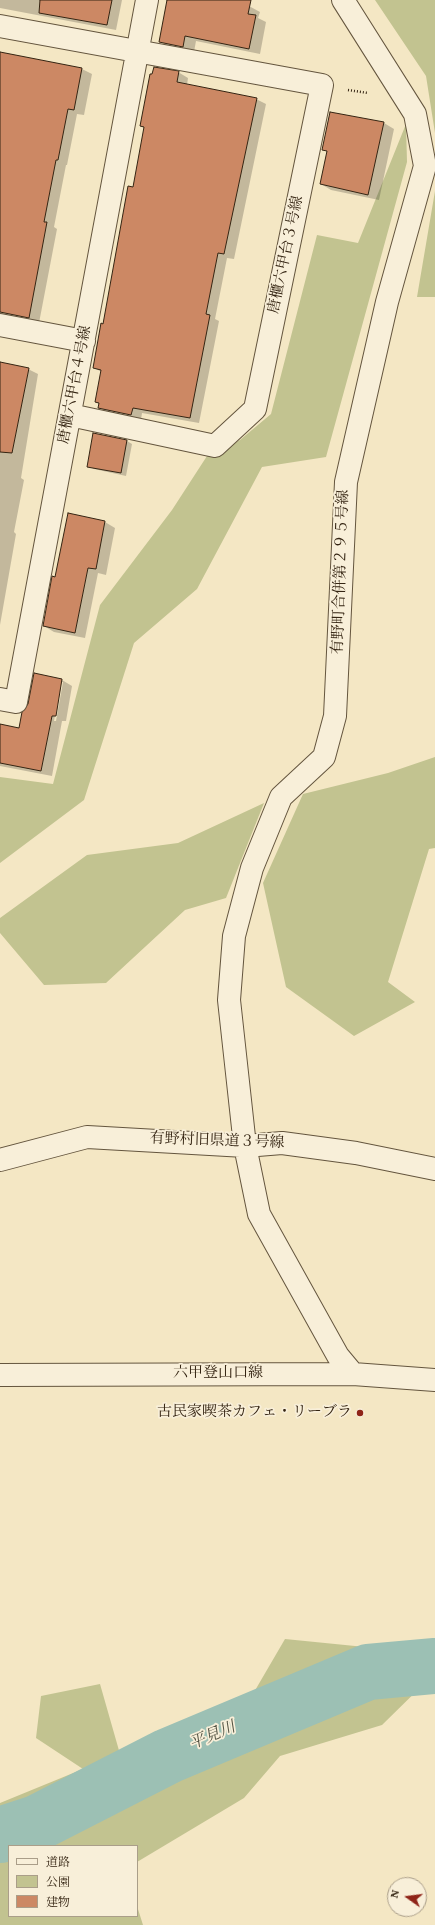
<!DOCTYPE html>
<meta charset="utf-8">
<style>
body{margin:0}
#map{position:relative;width:435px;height:1925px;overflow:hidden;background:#f4e7c4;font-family:Vollkorn,"Noto Serif JP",serif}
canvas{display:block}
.legend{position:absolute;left:8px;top:1845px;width:130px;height:72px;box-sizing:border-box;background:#f8efd9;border:1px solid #aa9e89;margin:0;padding:5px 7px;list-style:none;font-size:12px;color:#342412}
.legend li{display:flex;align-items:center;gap:8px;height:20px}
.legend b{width:20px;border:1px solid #aa9e89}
.north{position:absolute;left:387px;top:1877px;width:40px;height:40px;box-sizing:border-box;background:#f8efd9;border:1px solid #aa9e89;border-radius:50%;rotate:284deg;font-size:11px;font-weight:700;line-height:16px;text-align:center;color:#342412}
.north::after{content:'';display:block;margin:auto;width:14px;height:18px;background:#8f2418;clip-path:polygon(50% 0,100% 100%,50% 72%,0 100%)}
</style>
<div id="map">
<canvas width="435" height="1925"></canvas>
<ul class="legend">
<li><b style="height:5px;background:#f8efd9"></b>道路</li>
<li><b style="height:11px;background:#c2c390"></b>公園</li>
<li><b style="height:11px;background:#cc8864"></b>建物</li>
</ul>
<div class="north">N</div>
</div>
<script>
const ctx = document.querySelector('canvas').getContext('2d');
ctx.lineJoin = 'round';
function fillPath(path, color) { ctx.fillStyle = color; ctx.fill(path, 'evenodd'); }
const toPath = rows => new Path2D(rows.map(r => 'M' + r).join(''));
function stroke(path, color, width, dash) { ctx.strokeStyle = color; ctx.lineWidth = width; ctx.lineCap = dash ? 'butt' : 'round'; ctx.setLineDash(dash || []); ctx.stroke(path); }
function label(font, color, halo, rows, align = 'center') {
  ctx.font = font + ' Vollkorn,"Noto Serif JP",serif'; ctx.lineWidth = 3.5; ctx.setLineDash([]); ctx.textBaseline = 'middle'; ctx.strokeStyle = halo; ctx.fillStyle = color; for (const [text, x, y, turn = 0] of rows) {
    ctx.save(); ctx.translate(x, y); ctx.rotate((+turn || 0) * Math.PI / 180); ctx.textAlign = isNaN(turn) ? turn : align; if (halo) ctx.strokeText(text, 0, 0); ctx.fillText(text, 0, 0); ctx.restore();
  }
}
fillPath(toPath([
 [375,0,435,0,435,133,426,76],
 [406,124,407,162,326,457,262,467,197,589,134,643,84,800,0,863,0,777,53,784,100,605,172,510,207,456,240,440,271,414,317,235,358,243],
 [435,191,435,297,417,297],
 [435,757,435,848,429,849,388,982,415,1002,354,1036,286,987,263,883,303,794,388,773],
 [264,803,226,898,185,910,106,983,44,985,0,933,0,918,87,855,178,843],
 [285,1639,435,1654,435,1673,382,1725,280,1756,244,1798,137,1862,137,1846,9,1846,9,1916,137,1916,137,1906,143,1925,0,1925,0,1803,83,1769,36,1738,41,1696,100,1684,120,1754,250,1699]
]), '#c2c390');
fillPath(toPath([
 [0,0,122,0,116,30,0,8],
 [168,0,217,0,249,6,260,12,258,18,266,22,260,54,196,41,194,52,170,48,160,42],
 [0,53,82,69,92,74,84,115,77,114,67,165,66,165,54,227,57,229,39,323,0,315],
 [178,72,188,78,187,85,256,99,266,104,234,259,227,258,215,319,219,321,199,423,142,413,141,420,108,413,99,408,99,404,96,402,102,372,94,368,133,188,145,128,141,126],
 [331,113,384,123,394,129,379,200,331,190,321,184,328,152,323,149],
 [0,363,28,369,38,374,21,478,24,480,14,532,16,534,0,625],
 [127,441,132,444,126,476,94,469,88,466],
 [69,514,105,522,115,528,106,575,98,573,85,638,54,632,44,626,56,578],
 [35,674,62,680,72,686,66,721,62,721,52,776,0,766,0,724,20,729,29,705],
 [61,682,63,682,56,721,54,721]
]), '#0003');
stroke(toPath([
 [0,1835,37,1823,168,1756,368,1672,435,1666]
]), '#9cc0b4', 56);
const building = toPath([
 [40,0,112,0,107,25,39,13,40,0],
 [167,0,251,0,248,14,256,15,249,49,185,36,183,47,159,42,167,0],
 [0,52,82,68,74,110,68,109,58,160,56,160,44,222,47,222,29,318,0,312,0,52],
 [154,67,179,71,177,82,257,98,224,254,218,253,206,314,210,315,190,418,133,408,131,415,98,408,99,403,95,402,101,370,93,368,101,323,103,324,128,186,133,187,144,127,140,126,150,74,152,74,154,67],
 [330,112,384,122,368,195,320,184,327,151,322,150,330,112],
 [0,362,29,368,12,453,0,452,0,362],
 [93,433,127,440,121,473,87,467,93,433],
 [68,513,105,521,96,569,88,568,75,633,43,626,52,576,55,577,68,513],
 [34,673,62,679,56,716,52,716,41,771,0,763,0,724,19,728,22,712,28,704,34,673]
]);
fillPath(building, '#cc8864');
stroke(building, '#342412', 1);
const minor = toPath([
 [343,0,415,114,425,166,387,302,346,482,335,716,324,757,281,797,252,868,234,936,229,1000,245,1146,259,1214,338,1356,353,1374],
 [0,26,322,85,255,409,215,446,70,415],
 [0,325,84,341],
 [0,699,16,702,147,0],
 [0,1160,87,1137,245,1146,282,1143,356,1153,435,1169],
 [0,1375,353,1374,435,1380]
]);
stroke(minor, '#64553e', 24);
stroke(toPath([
 [348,90,368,93]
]), '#342412', 2.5, [1, 2]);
stroke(minor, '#f8efd9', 22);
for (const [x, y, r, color] of [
 [360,1413,4,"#8f2418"]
]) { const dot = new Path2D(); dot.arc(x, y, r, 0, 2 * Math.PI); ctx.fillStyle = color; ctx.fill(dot); stroke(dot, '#f8efd9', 1.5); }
label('15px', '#342412', '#f8efd9', [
 ["唐櫃六甲台３号線",287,255,-78],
 ["唐櫃六甲台４号線",76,385,-79],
 ["有野町合併第２９５号線",342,572,-88],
 ["有野村旧県道３号線",217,1142,2],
 ["六甲登山口線",218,1374]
]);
label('15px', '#342412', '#f8efd9', [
 ["古民家喫茶カフェ・リーブラ",352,1413]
], 'right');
label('italic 16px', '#535343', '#f8efd9', [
 ["平見川",213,1737,-23]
]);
</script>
